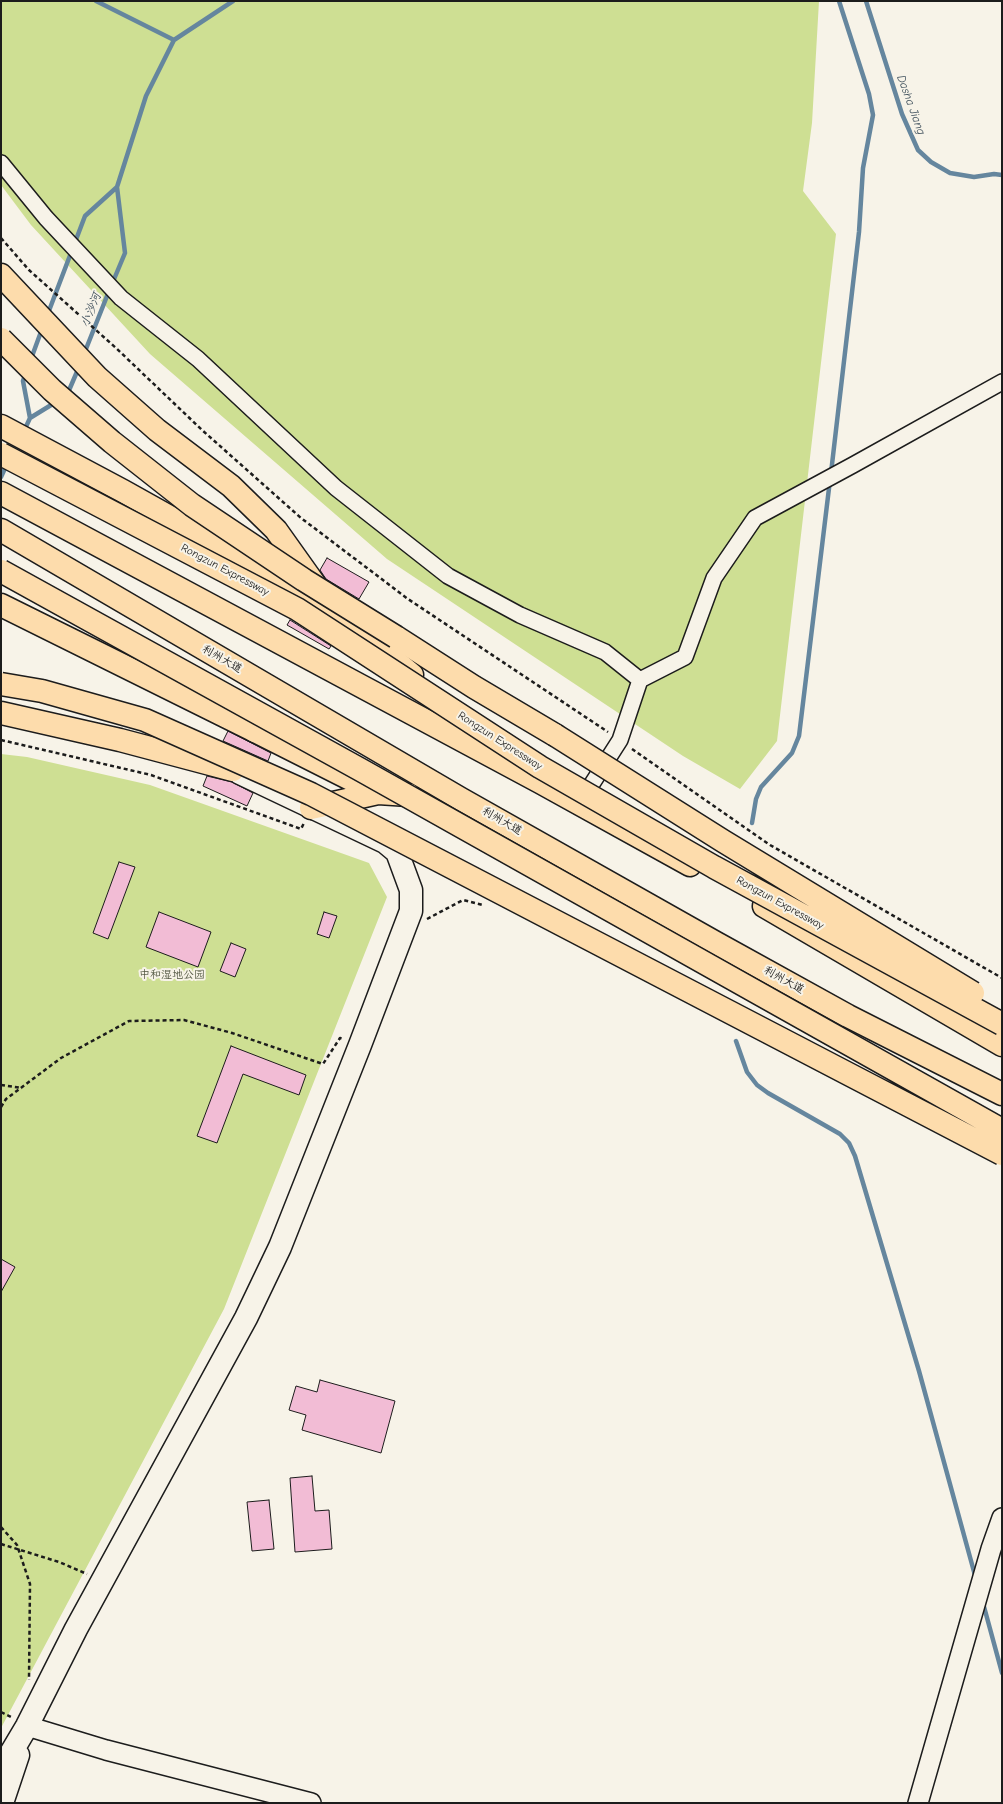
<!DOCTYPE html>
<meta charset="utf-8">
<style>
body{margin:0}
#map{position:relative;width:1003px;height:1804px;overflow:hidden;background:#f7f3e8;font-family:"Comic Neue",sans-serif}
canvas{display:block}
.frame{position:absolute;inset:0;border:2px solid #1c1c1c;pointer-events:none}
</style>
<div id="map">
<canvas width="1003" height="1804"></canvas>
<div class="frame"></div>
</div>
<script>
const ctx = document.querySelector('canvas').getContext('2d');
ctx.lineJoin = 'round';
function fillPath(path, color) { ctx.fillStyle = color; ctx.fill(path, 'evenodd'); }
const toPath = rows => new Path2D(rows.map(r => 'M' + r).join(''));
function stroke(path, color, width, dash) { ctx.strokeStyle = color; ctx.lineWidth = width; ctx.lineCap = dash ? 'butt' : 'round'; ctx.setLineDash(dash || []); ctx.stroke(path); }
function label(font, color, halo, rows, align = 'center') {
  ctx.font = font + ' "Comic Neue","LXGW WenKai TC",sans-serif'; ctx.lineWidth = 4; ctx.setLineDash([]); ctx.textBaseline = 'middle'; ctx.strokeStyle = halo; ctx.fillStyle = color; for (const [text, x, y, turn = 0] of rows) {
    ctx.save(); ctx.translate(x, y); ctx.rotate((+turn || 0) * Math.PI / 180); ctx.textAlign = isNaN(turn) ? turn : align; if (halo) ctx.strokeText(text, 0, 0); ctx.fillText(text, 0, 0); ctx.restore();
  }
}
fillPath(toPath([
 [1,1,819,1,812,123,803,191,836,234,777,741,740,789,683,756,387,559,150,354,31,225,1,185],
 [1,754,27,757,150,785,369,863,387,897,224,1309,1,1728]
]), '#cedf93');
stroke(toPath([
 [96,1,174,40],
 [866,1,902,114,918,150,931,162,950,173,974,177,994,174,1002,175],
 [112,284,125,253,117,187,146,96,174,40,233,1],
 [47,316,85,216,117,187],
 [84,354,109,291],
 [31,359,42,329],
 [26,372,23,381,30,418],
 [67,395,79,367],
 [24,431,30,418,56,402],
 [831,473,859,232,863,168,873,115,869,94,839,1],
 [1,477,7,464],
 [752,823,756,799,761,787,792,753,799,736,830,480],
 [736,1041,747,1072,757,1085,768,1093,840,1134,849,1143,855,1156,919,1371,976,1579],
 [983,1603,1002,1673]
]), '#65869e', 4.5);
const building = toPath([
 [327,558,369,582,359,599,326,579,320,570,327,558],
 [290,620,331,646,329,649,287,625,290,620],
 [228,731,271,753,268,761,223,741,228,731],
 [207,776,232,782,253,793,247,806,203,786,207,776],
 [119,862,135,867,108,939,93,933,119,862],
 [159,912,211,932,198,967,146,947,159,912],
 [324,912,337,916,329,938,317,934,324,912],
 [231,943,246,949,235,977,220,971,231,943],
 [231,1046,306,1075,299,1095,243,1074,217,1143,197,1136,231,1046],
 [1,1259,15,1267,1,1292,1,1259],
 [320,1380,395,1401,381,1453,302,1430,306,1415,289,1410,296,1386,317,1392,320,1380],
 [312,1476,315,1511,329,1510,332,1549,295,1552,290,1478,312,1476],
 [269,1500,274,1549,252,1551,247,1502,269,1500]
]);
fillPath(building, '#f2bcd5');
stroke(building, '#1c1c1c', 1);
const minor = toPath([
 [1,163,46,218,121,298,198,359,336,488,448,576,520,615,605,652,640,680],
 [581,801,620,740,640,680,685,657,714,578,755,518,853,465,1002,382]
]);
const tertiary = toPath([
 [27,1726,106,1750,311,1803],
 [918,1803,991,1549,1002,1518]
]);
const secondary = toPath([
 [1,1770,27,1726,76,1629,246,1318,280,1247,360,1045,411,911,411,890,397,852,385,842,240,773],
 [2,1803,18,1755]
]);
const trunk = toPath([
 [1,493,540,782,690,865],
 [1,530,461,799,716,943,848,1016,1002,1094],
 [332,608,412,675],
 [255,731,378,793,409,795],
 [311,808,378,793],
 [764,906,1002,1045]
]);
const motorway = toPath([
 [1,275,97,377,157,430,231,486,276,530,318,589],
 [1,426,123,491,320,601],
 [1,605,255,731],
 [396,637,474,687,555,735],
 [1,713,120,740,233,770]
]);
stroke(minor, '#1c1c1c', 18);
stroke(tertiary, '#1c1c1c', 22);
stroke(secondary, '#1c1c1c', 25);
stroke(trunk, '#1c1c1c', 25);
stroke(motorway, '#1c1c1c', 25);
stroke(toPath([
 [1,238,29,270,116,348,202,430,301,518,408,599,608,732],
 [1,740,151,775,301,829,304,823],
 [632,749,770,845,1002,978],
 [427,919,463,900,483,905],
 [1,1085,22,1088],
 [1,1107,6,1099,61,1058,129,1021,184,1020,232,1033,323,1064,340,1038,344,1039],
 [1,1527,17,1545,30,1584,29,1680],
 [1,1544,59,1562,87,1574],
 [1,1712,11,1717]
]), '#1c1c1c', 2.5, [4, 3]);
stroke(minor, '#f7f3e8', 15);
stroke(tertiary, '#f7f3e8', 19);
stroke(secondary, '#f7f3e8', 22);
stroke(trunk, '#fddcac', 22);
stroke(motorway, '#fddcac', 22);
const motorwayBridge = toPath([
 [1,339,52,390,112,442,192,505,304,580,396,637],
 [1,454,297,609,540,767,714,867,1002,1024],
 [1,571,361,770,1002,1130],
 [1,684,42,691,145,720,311,794,1002,1154],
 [555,735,723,841,973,993]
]);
stroke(motorwayBridge, '#1c1c1c', 25, []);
stroke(motorwayBridge, '#fddcac', 22);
label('11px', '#1c1c1c', '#f7f3e8', [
 ["Rongzun Expressway",225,570,28],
 ["利州大道",222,659,30],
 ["Rongzun Expressway",500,741,33],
 ["利州大道",502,821,30],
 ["Rongzun Expressway",780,903,29],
 ["利州大道",784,980,29]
]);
label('11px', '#515640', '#f7f3e8', [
 ["中和湿地公园",172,975]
]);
label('italic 12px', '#40515d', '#f7f3e8', [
 ["Dasha Jiang",911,105,70],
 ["小沙河",91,310,-68]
]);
</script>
